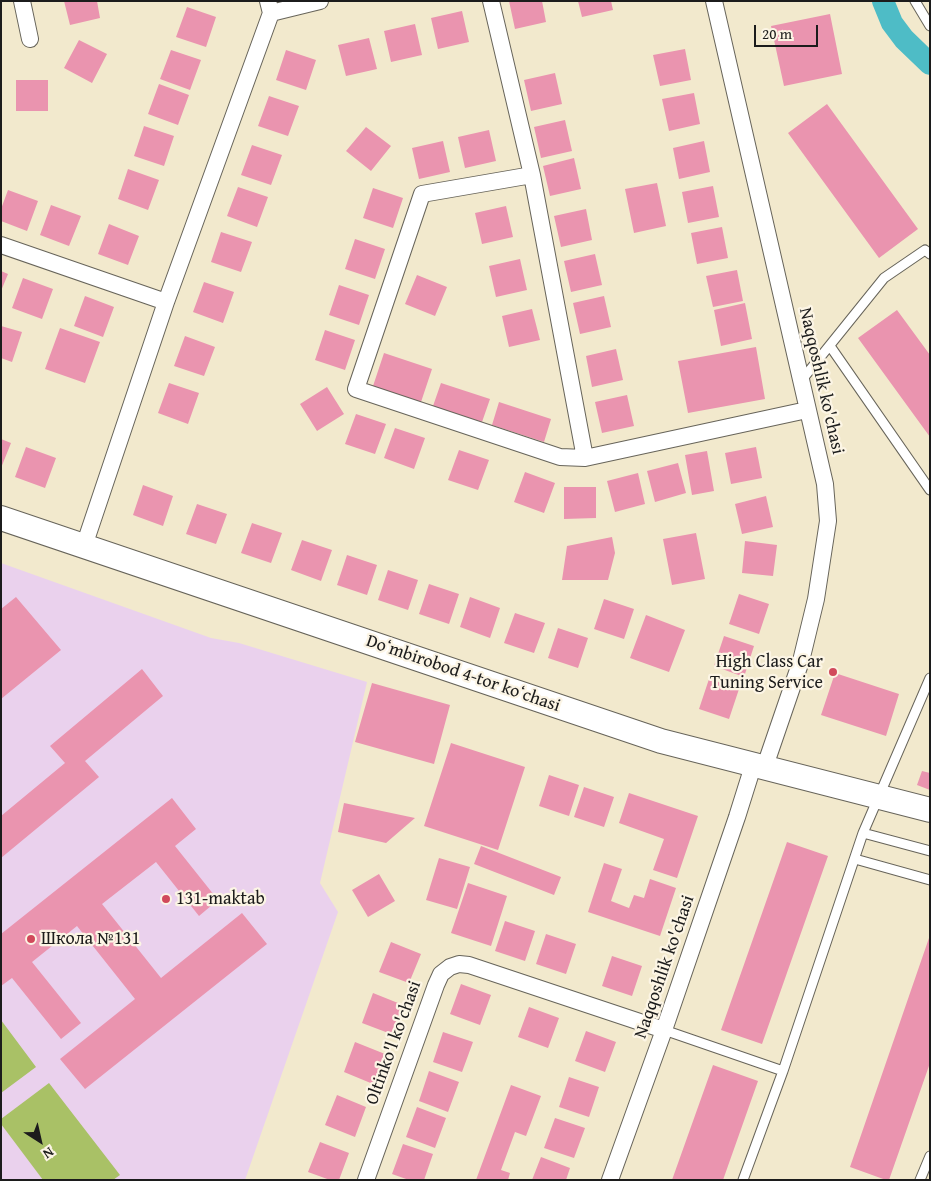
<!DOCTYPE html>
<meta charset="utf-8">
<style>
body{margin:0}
#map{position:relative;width:931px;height:1181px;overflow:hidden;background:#f2e9cd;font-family:"Gentium Book Plus",serif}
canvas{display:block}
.frame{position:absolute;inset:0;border:2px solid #1c1c1c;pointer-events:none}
.north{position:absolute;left:15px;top:1116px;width:50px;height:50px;-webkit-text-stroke:4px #fcf5e5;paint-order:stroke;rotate:145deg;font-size:14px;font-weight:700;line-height:20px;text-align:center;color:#1c1c1c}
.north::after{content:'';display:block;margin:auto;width:18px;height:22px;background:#1c1c1c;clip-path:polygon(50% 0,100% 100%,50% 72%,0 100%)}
.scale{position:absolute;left:754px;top:25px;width:64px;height:22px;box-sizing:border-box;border:2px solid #1c1c1c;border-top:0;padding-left:6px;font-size:15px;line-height:18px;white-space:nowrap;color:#1c1c1c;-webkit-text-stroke:4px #fcf5e5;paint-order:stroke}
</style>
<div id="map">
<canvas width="931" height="1181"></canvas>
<div class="frame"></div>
<div class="north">N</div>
<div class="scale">20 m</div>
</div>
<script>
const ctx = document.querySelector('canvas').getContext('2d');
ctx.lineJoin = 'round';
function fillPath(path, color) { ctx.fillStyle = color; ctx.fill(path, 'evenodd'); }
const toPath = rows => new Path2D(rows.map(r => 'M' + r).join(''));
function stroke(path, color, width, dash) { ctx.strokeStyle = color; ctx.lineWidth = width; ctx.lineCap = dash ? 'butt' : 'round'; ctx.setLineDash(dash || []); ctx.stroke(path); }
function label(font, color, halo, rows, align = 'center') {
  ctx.font = font + ' "Gentium Book Plus",serif'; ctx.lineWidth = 4.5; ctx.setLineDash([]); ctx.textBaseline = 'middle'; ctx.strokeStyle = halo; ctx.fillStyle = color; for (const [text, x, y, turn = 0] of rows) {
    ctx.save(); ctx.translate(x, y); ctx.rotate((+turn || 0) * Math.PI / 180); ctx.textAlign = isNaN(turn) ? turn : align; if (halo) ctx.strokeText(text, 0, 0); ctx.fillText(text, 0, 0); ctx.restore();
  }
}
fillPath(toPath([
 [1,563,211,638,239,643,367,682,320,883,338,912,245,1180,1,1180]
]), '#ead1ed');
fillPath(toPath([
 [1,1020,36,1067,1,1093],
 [49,1083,120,1175,113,1180,43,1180,1,1124,1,1119]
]), '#a9c166');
stroke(toPath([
 [883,1,892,23,904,39,930,64]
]), '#4ebcc6', 22);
fillPath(toPath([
 [64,1,97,1,100,18,70,25],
 [509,1,542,1,546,22,515,29],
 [578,1,611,1,613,10,582,17],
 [187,7,216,17,206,47,176,37],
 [462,11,469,42,438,49,431,18],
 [830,14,842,74,784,86,771,26],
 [415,24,422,55,391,62,384,31],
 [369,38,377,69,346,76,338,45],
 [79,40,107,54,92,83,64,68],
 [685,49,691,80,660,86,653,55],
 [171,50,201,60,190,90,160,79],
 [286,50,316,60,306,90,276,80],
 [555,73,562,104,531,111,524,80],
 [16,80,48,80,48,111,16,111],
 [159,84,189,95,178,125,148,114],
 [694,93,700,124,669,131,662,99],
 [269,96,299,106,288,136,258,126],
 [827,104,918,229,879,258,788,133],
 [565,120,572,151,541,158,534,127],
 [144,126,174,136,164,166,134,156],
 [366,127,391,146,371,171,346,151],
 [489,130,496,161,465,168,458,137],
 [443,141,450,172,419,179,412,148],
 [704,141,710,172,679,179,673,148],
 [252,145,282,155,271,185,241,175],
 [574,158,581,189,550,196,543,166],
 [128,169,159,180,148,210,118,199],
 [657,183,666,226,634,233,625,189],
 [713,186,719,217,688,223,682,192],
 [238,187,268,197,257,227,227,216],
 [373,188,403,198,393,228,363,218],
 [8,190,38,201,27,231,1,221,1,209],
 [51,205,81,216,69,246,40,235],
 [506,206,513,237,482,244,475,213],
 [586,209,592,240,561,247,554,216],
 [109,224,139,236,128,265,98,254],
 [722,227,728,258,697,264,691,233],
 [221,232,252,242,241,272,211,262],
 [355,239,385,249,375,279,345,269],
 [595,254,602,285,571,292,564,261],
 [520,259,527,290,496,297,489,266],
 [737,270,743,301,713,307,706,276],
 [1,271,8,274,1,291],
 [417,275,447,287,435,316,405,304],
 [23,278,53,289,42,319,12,308],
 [204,282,234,292,223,323,193,312],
 [339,285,369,295,359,325,329,315],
 [85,296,114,307,103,337,74,326],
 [604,296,611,327,580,334,573,303],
 [745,303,752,339,721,346,714,310],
 [532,309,540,340,509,347,502,316],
 [897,310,930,355,930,437,858,338],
 [1,326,22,332,12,362,1,358],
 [60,328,100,342,85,383,45,369],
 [325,330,355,340,345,370,315,360],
 [185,336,215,347,204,376,174,366],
 [756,347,765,399,688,413,678,361],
 [616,349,623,380,592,387,586,356],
 [384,353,432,369,420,405,372,389],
 [169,383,199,393,188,424,158,413],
 [441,383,490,399,482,422,433,406],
 [327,387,344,414,317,431,300,404],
 [627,395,634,426,602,433,595,402],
 [499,402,551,419,544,442,492,425],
 [356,414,386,424,375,454,345,444],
 [395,428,425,438,414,469,384,458],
 [1,439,11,443,1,468],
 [26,447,56,458,45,488,15,477],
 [756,447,762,478,731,484,725,453],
 [459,450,489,460,478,490,448,480],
 [707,451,714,491,692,495,685,455],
 [678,463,686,493,655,502,647,471],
 [525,472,555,483,544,513,514,502],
 [638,473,645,504,615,512,607,481],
 [143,485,173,496,163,526,133,515],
 [564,487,596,487,596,518,564,519],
 [766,496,773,527,742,534,735,504],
 [197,504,227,514,216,544,186,534],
 [252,523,282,533,271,563,241,553],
 [696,533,705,579,672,585,663,539],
 [612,537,615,553,608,580,562,580,567,546],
 [302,540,332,550,321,581,291,570],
 [745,541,777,545,773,576,742,573],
 [347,555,377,565,367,595,337,585],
 [388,570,418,580,408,610,378,600],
 [429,584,459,594,449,624,419,614],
 [739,594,769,604,759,634,729,624],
 [16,597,61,650,1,699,1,609],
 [470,597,500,608,490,638,460,627],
 [604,599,634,609,624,639,594,629],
 [515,613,545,623,534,653,504,643],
 [646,615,685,630,669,672,630,658],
 [558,628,588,638,578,668,548,658],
 [724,636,754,646,744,677,714,666],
 [142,669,163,696,85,761,99,777,1,858,1,816,65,763,50,746],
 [835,673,899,694,886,736,821,715],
 [709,679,739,689,729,719,699,709],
 [372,683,450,705,434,764,355,742],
 [451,743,525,767,498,850,424,826],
 [922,771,930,773,930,790,917,785],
 [549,775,579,785,569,816,539,806],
 [584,787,614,797,604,827,574,817],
 [629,793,698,816,677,878,653,870,664,839,619,823],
 [172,798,196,829,175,846,218,900,199,916,156,862,102,904,161,978,242,913,267,944,85,1089,60,1059,135,999,77,926,32,962,81,1023,61,1039,12,978,1,986,1,934],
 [344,803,415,818,386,843,338,832],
 [787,842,828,856,762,1044,721,1030],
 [481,846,561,877,554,895,474,864],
 [439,858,470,867,457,909,426,900],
 [604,863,622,869,611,901,629,908,634,895,644,898,650,879,676,888,660,936,588,912],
 [379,874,395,901,368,917,352,890],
 [468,883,507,896,491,946,451,933],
 [505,921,535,931,525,961,495,951],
 [546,934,576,944,566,974,536,964],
 [929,938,930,1063,889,1180,886,1180,850,1167],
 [391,942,421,954,409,983,379,972],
 [612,956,642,966,632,996,602,986],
 [461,984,491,995,480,1025,450,1014],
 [373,993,403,1005,391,1034,362,1023],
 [529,1007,559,1018,548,1048,518,1037],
 [586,1031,616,1042,605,1072,575,1061],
 [443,1032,473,1042,462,1072,433,1062],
 [355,1042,385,1054,373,1084,344,1072],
 [713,1065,758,1081,723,1180,672,1180],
 [429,1071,459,1082,448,1112,419,1101],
 [569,1077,599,1087,589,1117,559,1107],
 [511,1085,541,1096,526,1136,515,1132,501,1170,510,1173,508,1180,476,1180],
 [337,1095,366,1107,355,1137,325,1125],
 [417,1107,446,1118,435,1148,406,1137],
 [555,1118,585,1128,574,1158,544,1148],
 [320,1142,349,1153,339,1180,330,1180,308,1172],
 [403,1144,433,1154,424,1180,409,1180,392,1174],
 [541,1157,570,1168,566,1180,532,1180]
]), '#ea94af');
const lane = toPath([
 [915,1,930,26],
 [830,346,930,490],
 [801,381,884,278,925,250,930,254],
 [863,833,930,851],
 [855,859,930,880],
 [664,1030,783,1071,863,833,930,678],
 [743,1180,783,1071],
 [920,1180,930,1156]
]);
const street = toPath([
 [22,1,30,39],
 [491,1,532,175,585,458],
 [714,1,825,484,828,521,816,599,801,661,764,769],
 [271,13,320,1],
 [532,175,422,194,356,389,560,457,585,458,807,410],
 [1,245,166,302],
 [84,546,166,302,271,13,268,1],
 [366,1180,436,985,441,974,450,967,459,964,469,965,664,1030],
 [610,1180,664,1030,737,817,753,766]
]);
const secondary = toPath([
 [1,518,661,741,930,810]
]);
stroke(lane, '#67645a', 11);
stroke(street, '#67645a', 18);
stroke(secondary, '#67645a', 26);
stroke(lane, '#fff', 9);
stroke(street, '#fff', 16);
stroke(secondary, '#fff', 24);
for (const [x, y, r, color] of [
 [833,672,5,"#d1495b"],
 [166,899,5,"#d1495b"],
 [31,939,5,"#d1495b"]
]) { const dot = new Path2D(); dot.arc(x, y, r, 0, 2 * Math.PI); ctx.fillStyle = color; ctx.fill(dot); stroke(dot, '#fcf5e5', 2); }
label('18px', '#1c1c1c', '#fcf5e5', [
 ["Naqqoshlik ko'chasi",821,381,77],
 ["Doʻmbirobod 4-tor koʻchasi",463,674,19],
 ["Naqqoshlik ko'chasi",665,967,-71],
 ["Oltinko'l ko'chasi",394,1043,-70]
]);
label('18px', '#1c1c1c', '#fcf5e5', [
 ["High Class Car",823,662,"right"],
 ["Tuning Service",823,683,"right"],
 ["131-maktab",176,899],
 ["Школа №131",41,939]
], 'left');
</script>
